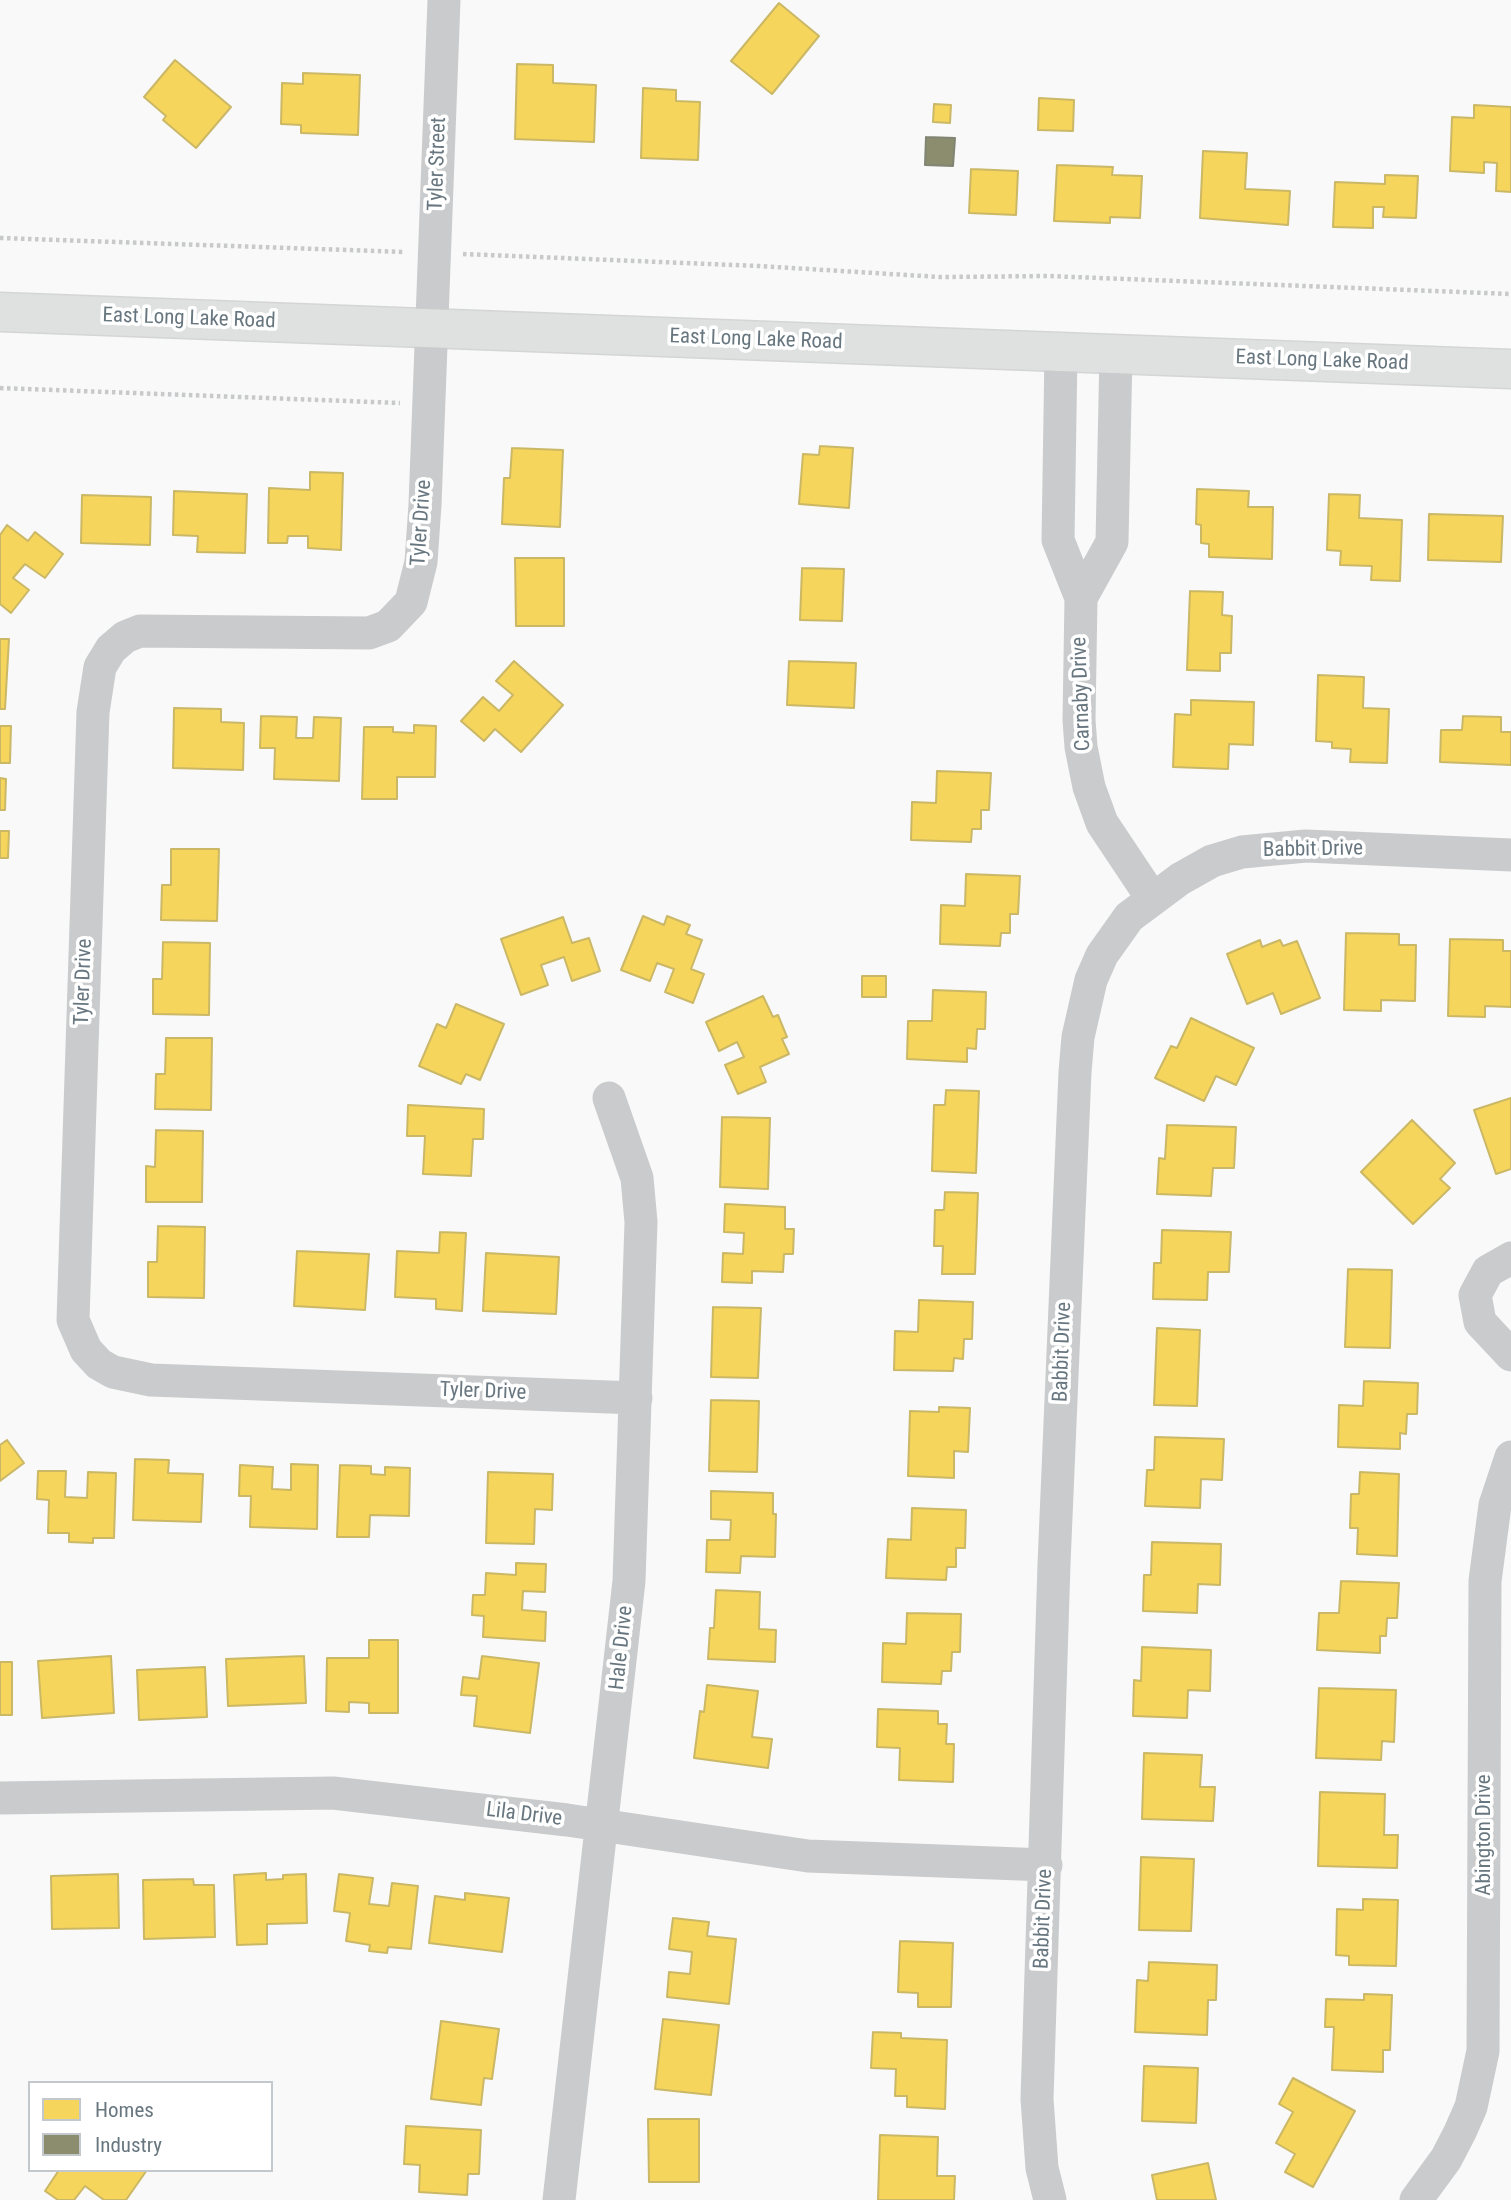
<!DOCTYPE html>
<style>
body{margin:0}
#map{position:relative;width:1511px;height:2200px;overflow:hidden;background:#f9f9f9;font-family:"Roboto Condensed",sans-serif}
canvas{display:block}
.legend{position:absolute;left:28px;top:2081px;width:245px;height:91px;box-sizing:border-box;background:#fff;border:2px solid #c2c8cc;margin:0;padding:9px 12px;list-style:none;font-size:21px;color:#67767f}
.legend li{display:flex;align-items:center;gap:14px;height:35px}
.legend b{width:35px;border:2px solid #c2c8cc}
</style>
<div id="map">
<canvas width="1511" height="2200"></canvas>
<ul class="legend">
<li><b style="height:19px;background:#f6d55c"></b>Homes</li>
<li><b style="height:19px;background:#8c8c6e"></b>Industry</li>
</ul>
</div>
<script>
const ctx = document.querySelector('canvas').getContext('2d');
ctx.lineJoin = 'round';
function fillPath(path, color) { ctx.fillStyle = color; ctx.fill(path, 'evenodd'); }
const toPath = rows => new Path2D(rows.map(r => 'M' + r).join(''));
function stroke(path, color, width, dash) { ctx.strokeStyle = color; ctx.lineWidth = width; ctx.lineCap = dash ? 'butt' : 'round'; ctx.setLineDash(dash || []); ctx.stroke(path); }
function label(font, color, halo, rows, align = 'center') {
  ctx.font = font + ' "Roboto Condensed",sans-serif'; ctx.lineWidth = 7; ctx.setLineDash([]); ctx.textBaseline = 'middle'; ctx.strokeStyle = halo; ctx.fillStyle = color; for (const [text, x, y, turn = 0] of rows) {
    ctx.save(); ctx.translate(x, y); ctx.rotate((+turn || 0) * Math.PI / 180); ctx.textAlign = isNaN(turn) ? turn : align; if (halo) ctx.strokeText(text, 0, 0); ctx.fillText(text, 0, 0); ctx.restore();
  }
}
const homes = toPath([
 [779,3,819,36,772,94,731,61,779,3],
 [175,60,231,107,196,148,163,120,166,116,144,97,175,60],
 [517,64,553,65,553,83,596,85,594,142,515,139,517,64],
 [303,73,360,75,358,135,301,133,301,125,281,124,282,83,303,84,303,73],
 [643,88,676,90,676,101,700,102,698,160,641,158,643,88],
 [1039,98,1074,100,1073,131,1038,130,1039,98],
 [934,104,951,105,950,123,933,122,934,104],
 [1474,105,1511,107,1511,192,1496,191,1497,163,1484,162,1484,173,1450,171,1452,117,1474,118,1474,105],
 [1203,151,1247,153,1245,189,1290,191,1288,225,1200,218,1203,151],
 [1057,165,1113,167,1112,175,1142,176,1140,218,1110,217,1110,223,1054,221,1057,165],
 [971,169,1018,171,1016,215,969,213,971,169],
 [1385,175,1418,176,1416,218,1383,217,1384,207,1373,207,1373,228,1333,227,1335,182,1385,184,1385,175],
 [820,446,853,448,849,508,799,504,803,454,819,455,820,446],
 [512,448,563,450,560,527,502,524,504,478,510,478,512,448],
 [310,472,343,473,341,550,308,548,308,536,288,536,287,543,268,543,269,488,310,490,310,472],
 [1197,489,1249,491,1248,507,1273,507,1272,559,1209,557,1209,544,1201,543,1201,525,1196,524,1197,489],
 [174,491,247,494,245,553,197,552,198,536,173,535,174,491],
 [1329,494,1360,495,1359,518,1402,520,1400,581,1371,580,1372,566,1340,565,1341,551,1327,550,1329,494],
 [82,495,151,497,150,545,81,543,82,495],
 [1429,514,1503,516,1501,562,1428,560,1429,514],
 [7,525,28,541,35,532,63,554,45,578,25,564,13,578,29,590,11,613,0,604,0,535,7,525],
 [515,558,564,558,564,626,516,626,515,558],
 [802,568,844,569,842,621,800,620,802,568],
 [1190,591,1223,592,1222,615,1232,616,1231,653,1220,653,1220,671,1187,670,1190,591],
 [0,639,9,639,5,709,0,709,0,639],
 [514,661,563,705,521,752,495,729,484,741,461,721,483,697,499,711,513,695,496,681,514,661],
 [789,661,856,663,854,708,787,705,789,661],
 [1318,675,1364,677,1363,708,1389,709,1387,763,1350,762,1351,749,1332,748,1332,742,1316,741,1318,675],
 [1191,700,1254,702,1253,745,1229,744,1228,769,1173,767,1175,714,1191,715,1191,700],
 [174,708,221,709,221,722,244,723,243,770,173,768,174,708],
 [261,716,297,717,296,738,313,738,314,717,341,718,339,781,274,779,275,748,260,748,261,716],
 [1463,716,1501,717,1501,732,1511,732,1511,765,1440,762,1441,730,1462,730,1463,716],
 [414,725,436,726,435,777,397,777,397,799,362,799,364,727,393,727,393,732,414,733,414,725],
 [0,726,11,726,10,763,0,763,0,726],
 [937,771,991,773,989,810,981,810,981,829,972,829,971,842,911,840,912,802,936,803,937,771],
 [0,778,6,779,5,810,0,810,0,778],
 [0,831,9,831,8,858,0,858,0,831],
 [171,849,219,849,217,921,161,920,162,885,171,885,171,849],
 [966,874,1020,876,1018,914,1010,914,1010,933,1001,933,1000,946,940,944,941,905,965,906,966,874],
 [643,916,664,925,667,916,690,925,686,934,702,940,691,969,704,974,693,1003,665,992,674,969,657,963,650,981,621,970,643,916],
 [563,917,572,943,589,938,600,971,572,981,564,957,541,965,548,985,521,995,501,939,563,917],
 [1346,933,1399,934,1399,945,1416,945,1415,1001,1381,1000,1381,1011,1344,1010,1346,933],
 [1450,939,1503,940,1503,951,1511,951,1511,1007,1485,1006,1485,1017,1448,1016,1450,939],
 [1260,940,1262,947,1280,940,1283,946,1297,941,1320,998,1281,1014,1273,993,1247,1004,1227,954,1260,940],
 [163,942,210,943,209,1015,153,1014,153,979,162,979,163,942],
 [862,976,886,976,886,997,862,997,862,976],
 [933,990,986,992,985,1029,977,1029,976,1049,967,1048,967,1062,907,1059,908,1021,932,1021,933,990],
 [763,996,773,1017,778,1015,787,1037,782,1039,789,1054,760,1067,766,1082,738,1094,725,1065,744,1057,737,1042,719,1051,706,1022,763,996],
 [456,1004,504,1024,480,1080,466,1074,461,1084,419,1066,437,1024,446,1028,456,1004],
 [1191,1018,1254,1048,1236,1085,1216,1076,1204,1101,1155,1078,1171,1046,1177,1048,1191,1018],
 [166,1038,212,1038,211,1110,155,1109,156,1074,165,1074,166,1038],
 [946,1090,979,1091,976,1173,932,1171,934,1105,945,1105,946,1090],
 [1511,1098,1511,1169,1496,1174,1474,1110,1511,1098],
 [408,1105,484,1109,483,1139,473,1139,471,1176,423,1174,425,1136,407,1136,408,1105],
 [722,1117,770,1118,768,1189,720,1187,722,1117],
 [1412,1120,1455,1163,1440,1179,1450,1188,1413,1224,1361,1172,1412,1120],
 [1167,1125,1236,1127,1234,1168,1213,1168,1211,1196,1157,1194,1159,1158,1165,1159,1167,1125],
 [156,1130,203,1131,202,1202,146,1202,146,1166,155,1167,156,1130],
 [945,1192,978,1193,975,1274,942,1274,943,1246,934,1246,935,1210,944,1210,945,1192],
 [725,1204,785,1207,785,1229,794,1229,793,1254,784,1254,783,1272,752,1271,752,1283,722,1282,723,1253,743,1254,744,1233,724,1232,725,1204],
 [158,1226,205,1227,204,1298,148,1297,148,1262,157,1262,158,1226],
 [1162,1230,1231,1232,1229,1272,1208,1272,1207,1300,1153,1299,1154,1263,1161,1263,1162,1230],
 [440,1232,466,1233,462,1311,436,1309,436,1299,395,1297,397,1251,439,1253,440,1232],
 [297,1251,369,1254,365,1310,294,1306,297,1251],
 [486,1253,559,1257,556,1314,483,1311,486,1253],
 [1348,1269,1392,1270,1390,1348,1345,1347,1348,1269],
 [919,1300,973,1302,972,1339,964,1339,963,1359,954,1358,953,1371,894,1370,895,1331,918,1332,919,1300],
 [713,1307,761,1308,758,1378,711,1377,713,1307],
 [1157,1328,1200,1330,1197,1406,1154,1405,1157,1328],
 [1364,1381,1418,1383,1417,1414,1407,1414,1406,1434,1400,1433,1400,1449,1338,1447,1339,1405,1363,1406,1364,1381],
 [711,1400,759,1401,757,1472,709,1471,711,1400],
 [939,1407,970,1408,968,1452,954,1451,954,1478,908,1476,910,1411,939,1412,939,1407],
 [1155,1437,1224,1439,1222,1480,1201,1479,1200,1508,1145,1506,1147,1470,1154,1470,1155,1437],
 [7,1440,24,1463,0,1481,0,1445,7,1440],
 [135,1459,169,1460,168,1473,203,1474,201,1522,133,1520,135,1459],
 [291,1464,318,1465,317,1529,250,1527,251,1496,239,1496,240,1465,273,1467,272,1489,291,1490,291,1464],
 [340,1465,371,1466,371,1474,385,1475,385,1467,410,1468,409,1516,370,1515,369,1537,337,1537,340,1465],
 [38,1471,66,1471,65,1497,87,1498,88,1472,116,1473,114,1538,93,1538,93,1543,69,1542,69,1533,48,1533,49,1500,37,1499,38,1471],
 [488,1472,553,1474,552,1510,535,1509,534,1544,486,1543,488,1472],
 [1360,1472,1399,1474,1397,1556,1357,1554,1358,1528,1350,1528,1351,1494,1359,1494,1360,1472],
 [711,1491,773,1493,773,1514,776,1514,775,1557,741,1556,740,1573,706,1572,707,1540,730,1540,731,1520,711,1519,711,1491],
 [912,1508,966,1510,965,1548,956,1548,956,1567,947,1567,946,1580,886,1578,888,1539,911,1540,912,1508],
 [1152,1542,1221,1544,1220,1585,1198,1584,1197,1613,1143,1611,1144,1575,1151,1575,1152,1542],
 [516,1563,546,1564,545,1592,523,1591,522,1610,546,1612,545,1641,483,1637,484,1616,472,1615,473,1595,485,1595,486,1573,516,1575,516,1563],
 [1341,1581,1399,1583,1397,1618,1387,1618,1386,1636,1380,1636,1380,1653,1317,1650,1319,1613,1339,1613,1341,1581],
 [716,1590,760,1592,759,1629,776,1630,775,1662,708,1659,710,1628,714,1628,716,1590],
 [907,1613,961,1614,960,1652,952,1652,951,1671,942,1671,941,1684,882,1682,883,1643,906,1644,907,1613],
 [369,1640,398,1640,398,1713,369,1713,369,1703,349,1702,349,1712,326,1711,327,1658,369,1658,369,1640],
 [1142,1647,1211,1650,1210,1691,1188,1690,1187,1718,1133,1716,1134,1680,1141,1681,1142,1647],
 [111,1656,114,1713,42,1718,38,1661,111,1656],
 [304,1656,306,1703,228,1706,226,1659,304,1656],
 [482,1656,539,1663,530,1733,474,1726,477,1696,461,1695,463,1677,479,1679,482,1656],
 [0,1662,12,1662,12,1715,0,1715,0,1662],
 [205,1667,207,1717,139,1720,137,1670,205,1667],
 [707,1685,758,1691,752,1737,772,1739,768,1768,694,1758,700,1711,704,1712,707,1685],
 [1319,1688,1396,1690,1394,1742,1382,1741,1381,1760,1316,1758,1319,1688],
 [878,1709,938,1711,938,1724,947,1724,946,1744,954,1744,953,1782,899,1780,900,1748,877,1747,878,1709],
 [1144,1753,1202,1755,1200,1787,1215,1787,1213,1821,1142,1819,1144,1753],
 [1320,1792,1385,1794,1384,1835,1398,1835,1397,1868,1318,1866,1320,1792],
 [1141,1857,1194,1859,1191,1931,1139,1930,1141,1857],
 [266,1873,266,1880,283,1879,283,1875,306,1874,307,1923,267,1924,267,1944,237,1945,234,1875,266,1873],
 [118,1874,119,1928,52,1929,51,1876,118,1874],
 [339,1874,373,1878,369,1904,389,1906,392,1883,418,1886,411,1949,388,1947,387,1953,369,1951,370,1945,346,1941,350,1913,334,1911,339,1874],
 [193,1879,194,1885,214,1885,215,1937,144,1939,143,1880,193,1879],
 [465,1893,509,1898,502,1952,429,1943,435,1896,465,1900,465,1893],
 [1363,1899,1398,1900,1396,1966,1349,1965,1349,1956,1336,1955,1337,1909,1363,1910,1363,1899],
 [673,1918,709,1922,707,1936,736,1939,729,2004,667,1997,669,1972,690,1974,692,1952,669,1949,673,1918],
 [900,1941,953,1943,951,2007,918,2007,918,1993,898,1992,900,1941],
 [1149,1962,1217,1965,1216,2000,1208,2000,1207,2035,1135,2032,1137,1980,1148,1981,1149,1962],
 [1364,1994,1392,1995,1390,2050,1383,2050,1383,2072,1332,2070,1334,2027,1325,2027,1326,1999,1364,2000,1364,1994],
 [663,2019,719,2025,711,2095,655,2089,663,2019],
 [441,2021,499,2029,492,2079,484,2078,481,2105,431,2099,441,2021],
 [873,2032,901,2033,901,2038,947,2040,945,2109,907,2107,907,2096,895,2096,896,2069,871,2068,873,2032],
 [1144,2066,1198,2068,1196,2123,1142,2121,1144,2066],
 [1293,2078,1355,2111,1313,2187,1285,2172,1295,2154,1276,2143,1293,2112,1279,2104,1293,2078],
 [648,2119,699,2119,699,2182,649,2182,648,2119],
 [406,2126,481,2130,479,2174,468,2174,467,2195,419,2192,420,2165,404,2164,406,2126],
 [880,2135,938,2137,937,2176,955,2176,954,2200,878,2200,880,2135],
 [1208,2163,1216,2200,1157,2200,1152,2175,1208,2163],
 [59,2170,147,2170,126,2200,104,2200,85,2186,74,2200,58,2200,45,2191,59,2170]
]);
fillPath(homes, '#f6d55c');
stroke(homes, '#cbb866', 2);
const industry = toPath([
 [926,137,955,138,953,166,925,165,926,137]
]);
fillPath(industry, '#8c8c6e');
stroke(industry, '#818573', 2);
const secondary = toPath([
 [0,312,1511,369]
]);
stroke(secondary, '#d4d5d6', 41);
stroke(toPath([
 [0,238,405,252],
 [463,254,759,266,940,277,1048,276,1511,294],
 [0,388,400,403]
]), '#c8c9ca', 4.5, [3.5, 3.5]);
stroke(toPath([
 [444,0,425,505,421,562,411,602,388,626,369,633,140,631,125,637,111,649,100,667,93,712,73,1320,86,1350,99,1364,113,1372,151,1380,636,1398],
 [1061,352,1058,540,1081,598,1079,720,1081,747,1089,787,1102,823,1152,898],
 [1081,598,1112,542,1116,353],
 [1511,1258,1488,1271,1475,1295,1480,1322,1511,1355],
 [0,1798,333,1793,567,1820,808,1856,1046,1865],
 [559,2200,629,1581,641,1222,637,1178,609,1098],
 [1050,2200,1042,2168,1037,2099,1054,1564,1075,1072,1078,1037,1091,980,1102,955,1129,917,1180,879,1212,861,1242,852,1306,846,1511,855],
 [1416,2200,1446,2159,1460,2132,1471,2107,1483,2051,1485,1581,1495,1505,1511,1457]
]), '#cacbcc', 33);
stroke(secondary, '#dfe0e0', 38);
label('21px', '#67767f', '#fff', [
 ["Tyler Street",438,164,-88],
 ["East Long Lake Road",189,319,2],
 ["East Long Lake Road",756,340,2],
 ["East Long Lake Road",1322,361,2],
 ["Tyler Drive",422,523,-86],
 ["Carnaby Drive",1082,694,-92],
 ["Babbit Drive",1313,850,-1],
 ["Tyler Drive",84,982,-88],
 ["Babbit Drive",1063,1352,-88],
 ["Tyler Drive",483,1392,2],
 ["Hale Drive",622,1648,-84],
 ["Lila Drive",524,1815,7],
 ["Abington Drive",1485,1835,-90],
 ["Babbit Drive",1044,1919,-88]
]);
</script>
